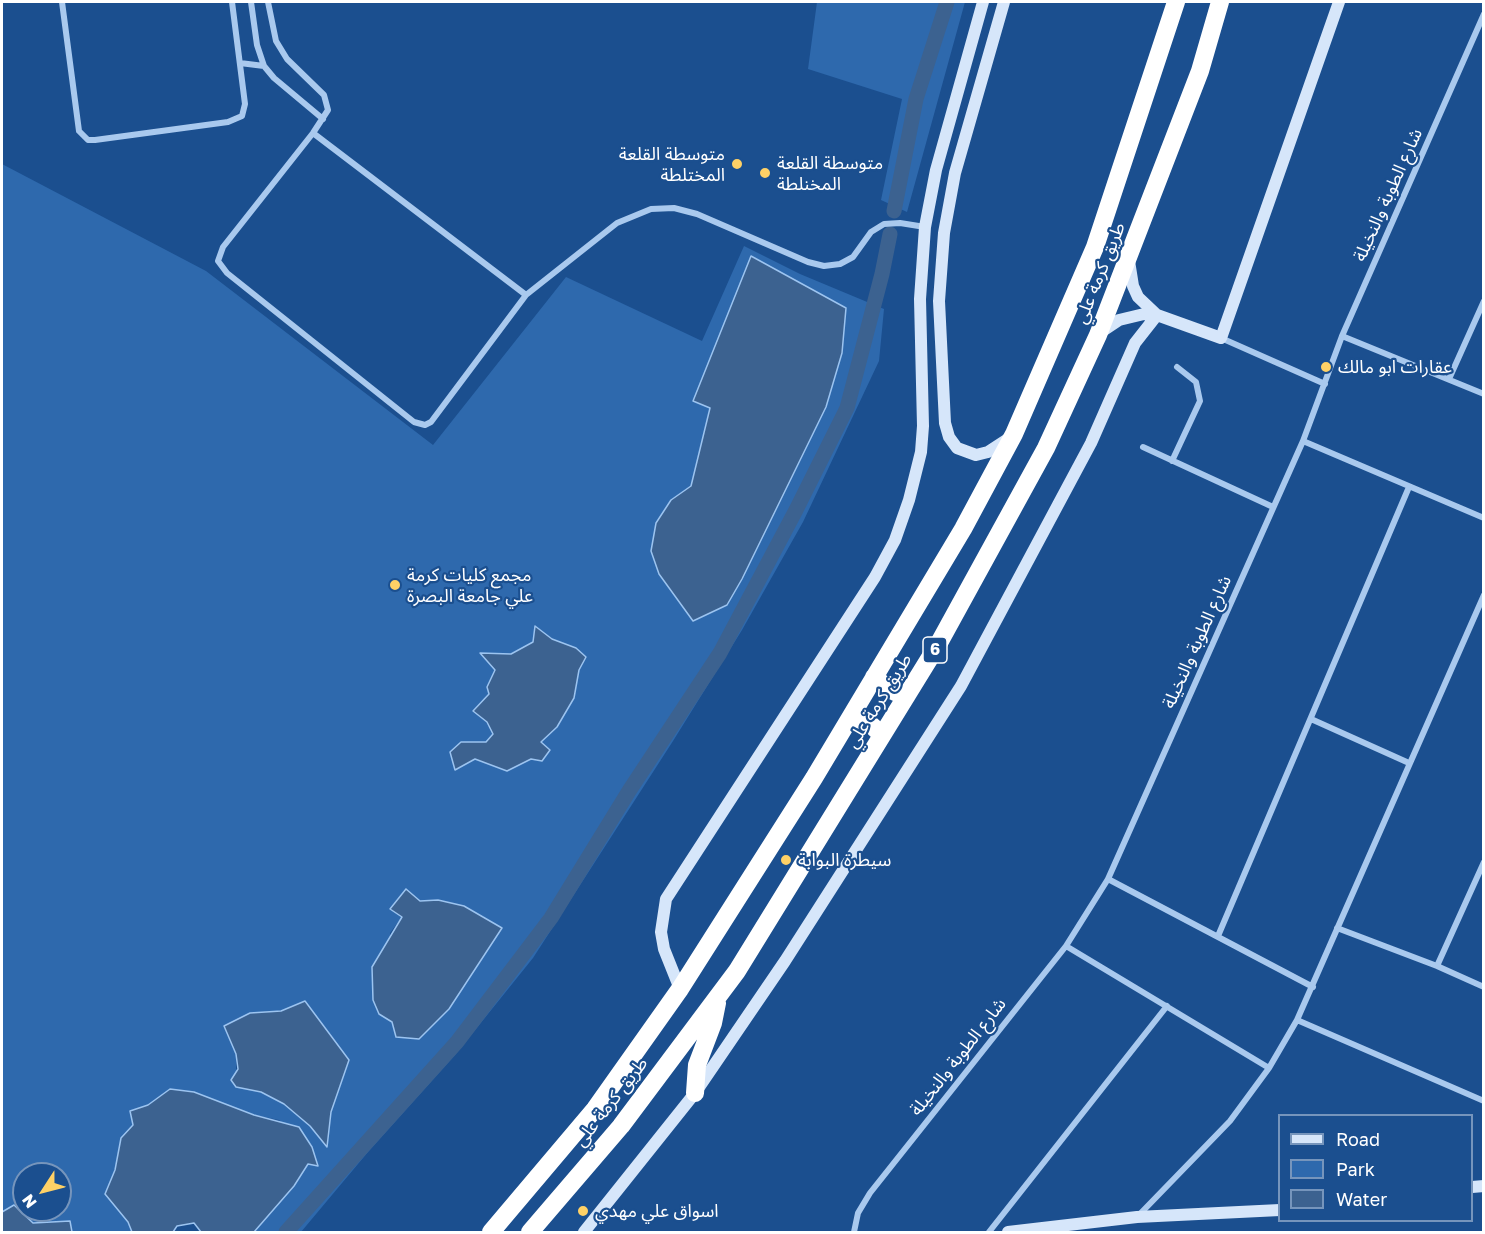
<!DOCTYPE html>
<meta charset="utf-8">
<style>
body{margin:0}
#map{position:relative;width:1485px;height:1234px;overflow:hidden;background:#1b4f8f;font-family:"Golos Text",sans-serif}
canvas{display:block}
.frame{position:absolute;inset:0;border:3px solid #fff;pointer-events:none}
.legend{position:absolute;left:1278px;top:1114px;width:195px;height:108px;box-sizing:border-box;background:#1b4f8f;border:2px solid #7695bc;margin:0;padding:8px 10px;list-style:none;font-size:18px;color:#fff}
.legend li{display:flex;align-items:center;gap:12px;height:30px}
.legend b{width:30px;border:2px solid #7695bc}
.north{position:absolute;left:12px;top:1162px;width:60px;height:60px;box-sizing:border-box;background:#1b4f8f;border:2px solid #7695bc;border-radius:50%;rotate:234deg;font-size:16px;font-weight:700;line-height:24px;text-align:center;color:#fff}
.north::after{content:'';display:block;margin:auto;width:21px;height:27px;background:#ffd166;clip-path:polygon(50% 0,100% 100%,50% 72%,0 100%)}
</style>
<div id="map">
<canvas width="1485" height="1234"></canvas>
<div class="frame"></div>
<ul class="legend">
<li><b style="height:8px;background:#d6e6fa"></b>Road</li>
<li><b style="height:16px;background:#2e69ad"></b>Park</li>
<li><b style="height:16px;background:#3c6290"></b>Water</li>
</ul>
<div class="north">N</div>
</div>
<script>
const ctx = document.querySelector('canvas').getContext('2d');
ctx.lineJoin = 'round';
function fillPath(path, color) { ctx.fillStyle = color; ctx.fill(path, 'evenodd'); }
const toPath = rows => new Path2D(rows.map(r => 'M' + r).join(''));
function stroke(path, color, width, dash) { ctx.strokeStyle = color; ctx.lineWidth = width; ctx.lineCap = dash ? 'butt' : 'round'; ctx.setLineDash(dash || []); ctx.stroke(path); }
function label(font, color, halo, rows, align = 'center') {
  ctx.font = font + ' "Golos Text","Noto Sans Arabic",sans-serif'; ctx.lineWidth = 4.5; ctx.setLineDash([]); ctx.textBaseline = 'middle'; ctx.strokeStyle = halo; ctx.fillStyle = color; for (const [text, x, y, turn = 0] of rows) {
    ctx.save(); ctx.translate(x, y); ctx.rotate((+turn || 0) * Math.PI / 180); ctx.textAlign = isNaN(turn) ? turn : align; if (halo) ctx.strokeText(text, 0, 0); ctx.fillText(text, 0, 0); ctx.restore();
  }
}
fillPath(toPath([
 [817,2,965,2,907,212,881,200,902,99,808,69],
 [2,164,206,271,433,445,566,277,702,341,744,246,800,274,884,309,879,361,803,522,742,630,673,741,533,958,455,1055,368,1152,301,1232,254,1232,294,1186,308,1164,317,1165,279,1120,254,1115,194,1092,170,1089,148,1106,130,1111,133,1125,121,1138,115,1170,105,1194,129,1222,132,1232,72,1232,69,1222,33,1223,14,1205,2,1212],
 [693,401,826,407,727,605,671,500,691,486,710,407],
 [535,627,552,639,576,648,579,670,574,698,557,727,541,742,531,759,507,771,475,759,461,742,486,742,493,734,487,722,473,711,490,694,487,687,495,669,480,653,511,654,533,642],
 [407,890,420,901,438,900,502,928,449,1009,419,1038,396,1037,392,1022,390,933,402,917],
 [305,1001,349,1060,331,1112,327,1147,310,1126,284,1104,261,1092,236,1087,236,1054,224,1027,250,1013,281,1011],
 [24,1174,60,1174,60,1210,24,1210]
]), '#2e69ad');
const water = toPath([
 [751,256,846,308,842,353,826,407,742,579,727,605,693,621,659,574,651,551,656,523,671,500,691,486,710,408,693,401,751,256],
 [535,626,552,639,576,648,586,657,579,670,574,698,557,727,541,742,550,750,542,761,531,759,507,771,475,759,455,770,450,752,461,742,486,742,493,734,487,722,473,711,489,694,487,687,495,670,480,653,511,654,533,642,535,626],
 [406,889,420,901,438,900,464,906,502,928,449,1009,419,1039,396,1037,392,1022,379,1014,373,1000,372,967,402,917,390,909,406,889],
 [305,1001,349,1060,331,1112,327,1147,310,1126,284,1104,261,1092,236,1087,231,1080,238,1069,236,1054,224,1026,250,1013,281,1011,305,1001],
 [170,1089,194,1092,254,1115,299,1127,312,1147,318,1166,308,1164,294,1186,254,1232,201,1232,194,1223,177,1226,173,1232,132,1232,128,1222,105,1194,115,1170,121,1138,133,1125,130,1111,148,1105,170,1089],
 [14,1205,33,1223,70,1221,72,1232,2,1232,2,1212,14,1205]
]);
fillPath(water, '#3c6290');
stroke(water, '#9cc4f0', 1.5);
stroke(toPath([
 [894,211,916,99,947,2],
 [286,1232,457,1042,551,918,629,791,720,653,796,510,847,408,882,274,890,234]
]), '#3c6290', 15);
stroke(toPath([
 [62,2,79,131,88,140,95,140,228,122,242,116,245,104,232,2],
 [251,2,257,45,264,66,274,78,323,119],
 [268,2,276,41,287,59,324,95,328,110,313,133,223,247,218,261,227,273,414,422,425,425,431,422,526,295,313,133],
 [240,63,264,66],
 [526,295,617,223,651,209,674,208,697,214,808,262,824,266,840,264,853,257,871,232,884,224,900,223,925,227],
 [1342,336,1484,394],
 [1221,338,1325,384],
 [1449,379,1484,301],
 [1303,441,1484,518],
 [1143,447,1273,507],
 [1172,461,1200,401,1196,382,1177,367],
 [1311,719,1409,763],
 [1108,879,1313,987],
 [1337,928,1437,966,1484,987],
 [1218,936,1409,487],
 [1066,946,1269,1068],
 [1437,966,1484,862],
 [1297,1020,1484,1101],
 [1138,1216,1230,1121,1269,1068,1297,1020,1484,595],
 [854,1232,858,1213,870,1193,1066,946,1108,879,1303,441,1342,336,1484,14],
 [989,1232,1167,1006]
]), '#a9c9ee', 6);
stroke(toPath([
 [1004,2,955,173,944,233,939,301,945,423,949,437,957,448,976,455,988,452,1011,437],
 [1129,261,1133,286,1138,297,1157,315],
 [1101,332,1119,320,1144,314,1157,315,1221,338,1339,2],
 [680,989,664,949,661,932,666,899,875,577,895,540,909,500,921,452,923,426,920,299,925,227,936,170,983,2],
 [1472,1187,1484,1186],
 [584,1232,695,1093,785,961,961,686,1091,443,1135,343,1157,315],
 [1008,1232,1137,1217,1280,1210]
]), '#d6e6fa', 12);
stroke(toPath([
 [874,677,889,689,906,697],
 [851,717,869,723,882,735],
 [695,1093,697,1065,713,1023,717,1003],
 [491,1232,595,1109,680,989,814,778,963,529,1014,434,1095,247,1176,2],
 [530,1232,621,1126,737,971,939,643,1046,448,1098,335,1200,71,1220,2]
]), '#fff', 18);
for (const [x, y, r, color] of [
 [737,164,6,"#ffd166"],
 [765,173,6,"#ffd166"],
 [1326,367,6,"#ffd166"],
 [395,585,6,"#ffd166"],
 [786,860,6,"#ffd166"],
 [583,1211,6,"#ffd166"]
]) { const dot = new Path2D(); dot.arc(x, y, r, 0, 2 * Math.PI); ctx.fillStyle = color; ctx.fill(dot); stroke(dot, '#1b4f8f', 2); }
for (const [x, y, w] of [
 [935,650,24]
]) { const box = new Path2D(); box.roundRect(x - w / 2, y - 13, w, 26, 4.5); ctx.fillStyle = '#1b4f8f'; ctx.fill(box); stroke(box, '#fff', 1.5); }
label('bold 16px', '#fff', null, [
 ["6",935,650]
]);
label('18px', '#fff', '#1b4f8f', [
 ["متوسطة القلعة",725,154,"right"],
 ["المختلطة",725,175,"right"],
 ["متوسطة القلعة",777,163],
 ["المخنلطة",777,184],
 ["عقارات ابو مالك",1338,367],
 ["مجمع كليات كرمة",407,575],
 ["علي جامعة البصرة",407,596],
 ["سيطرة البوابة",798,860],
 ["اسواق علي مهدي",595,1211]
], 'left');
label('18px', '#fff', '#1b4f8f', [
 ["شارع الطوبة والنخيلة",1388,195,-66],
 ["طريق كرمة علي",1100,273,-68],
 ["شارع الطوبة والنخيلة",1197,642,-66],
 ["طريق كرمة علي",879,701,-58],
 ["شارع الطوبة والنخيلة",958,1057,-52],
 ["طريق كرمة علي",611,1102,-52]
]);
</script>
